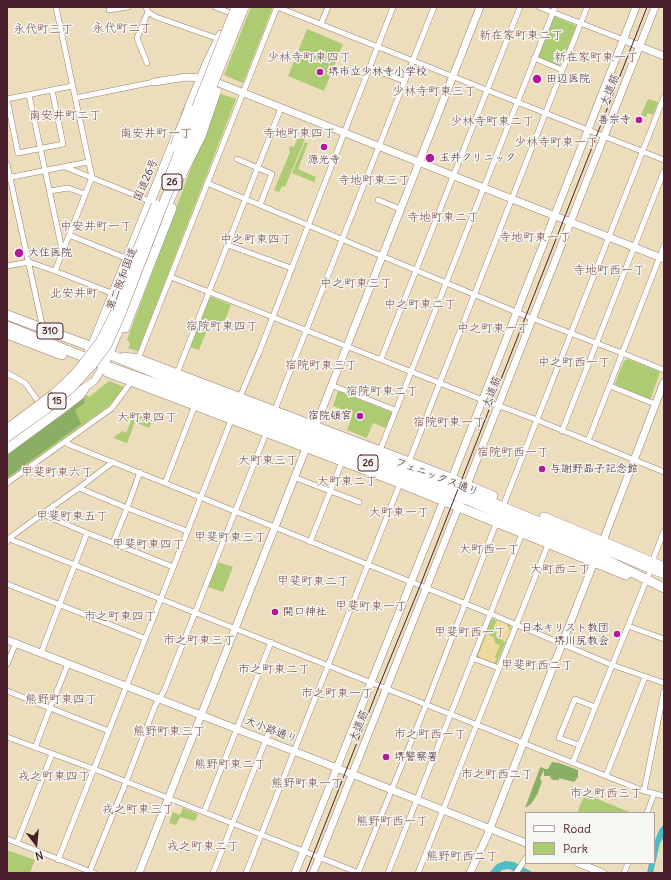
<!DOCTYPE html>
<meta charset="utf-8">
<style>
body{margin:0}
#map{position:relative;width:671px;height:880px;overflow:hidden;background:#ecdebc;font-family:Delius,sans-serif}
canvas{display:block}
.frame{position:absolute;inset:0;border:8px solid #4a1f2b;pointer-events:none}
.legend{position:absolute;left:525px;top:812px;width:130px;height:52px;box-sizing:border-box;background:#f6f6f2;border:1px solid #b1a0a2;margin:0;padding:5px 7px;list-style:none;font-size:12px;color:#4a1f2b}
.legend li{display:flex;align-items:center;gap:8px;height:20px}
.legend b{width:20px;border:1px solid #b1a0a2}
.north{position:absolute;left:16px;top:824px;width:40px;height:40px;-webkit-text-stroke:3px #f6f6f2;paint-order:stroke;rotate:164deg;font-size:11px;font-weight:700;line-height:16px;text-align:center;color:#4a1f2b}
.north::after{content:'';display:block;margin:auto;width:14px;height:18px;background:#4a1f2b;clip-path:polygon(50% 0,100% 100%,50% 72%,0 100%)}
</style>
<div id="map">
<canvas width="671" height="880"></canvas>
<div class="frame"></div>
<ul class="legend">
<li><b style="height:5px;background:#fff"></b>Road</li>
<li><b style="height:11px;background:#adcb72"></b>Park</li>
</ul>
<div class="north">N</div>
</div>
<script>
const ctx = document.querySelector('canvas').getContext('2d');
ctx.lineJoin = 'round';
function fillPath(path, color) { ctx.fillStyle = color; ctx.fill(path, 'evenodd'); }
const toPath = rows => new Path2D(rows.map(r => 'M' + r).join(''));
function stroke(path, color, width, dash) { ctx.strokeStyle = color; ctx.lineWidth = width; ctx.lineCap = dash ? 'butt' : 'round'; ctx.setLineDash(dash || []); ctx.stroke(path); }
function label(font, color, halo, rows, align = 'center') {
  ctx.font = font + ' Delius,"Klee One",sans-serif'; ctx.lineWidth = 3; ctx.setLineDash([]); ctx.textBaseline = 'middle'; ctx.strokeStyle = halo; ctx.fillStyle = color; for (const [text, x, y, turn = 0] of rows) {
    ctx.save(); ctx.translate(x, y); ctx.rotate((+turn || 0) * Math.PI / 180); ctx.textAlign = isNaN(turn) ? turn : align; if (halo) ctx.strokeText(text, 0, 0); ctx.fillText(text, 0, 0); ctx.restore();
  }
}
fillPath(toPath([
 [251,7,273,7,243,83,224,75],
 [555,17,575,25,576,27,560,65,559,66,538,58,538,56,553,18],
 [307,29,343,44,324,91,288,76],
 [219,93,236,99,138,351,128,348,130,345,129,341,127,340],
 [648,99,658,102,653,115,648,113,646,117,641,115],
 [298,137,305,139,285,187,282,186,279,192,274,190,290,152,289,150,290,146,294,147],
 [305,142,308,143,298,169,316,177,314,182,292,173],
 [210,297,212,297,231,305,224,322,222,321,218,331,208,327,199,350,190,347],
 [628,359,660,372,651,398,649,399,616,385,615,383,624,361],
 [109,381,124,387,110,405,7,479,7,453,87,395,89,397],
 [338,391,391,412,392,414,386,428,373,423,367,438,347,430,353,413,333,406],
 [129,411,152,421,149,428,135,422,127,443,113,438,122,431,126,433,131,420,127,418],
 [218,562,233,567,223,592,208,587],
 [493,619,510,625,511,629,496,665,475,656,490,620],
 [585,794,632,813,577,813],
 [183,808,198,814,195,821,180,817,176,825,169,823,173,812,180,815],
 [7,850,35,860,30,873,7,873]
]), '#adcb72');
fillPath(toPath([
 [84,399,85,403,75,410,81,424,7,478,7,455],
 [552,762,559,763,578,770,578,777,574,782,559,778,559,780,554,780,551,779,550,776,544,776,544,770,540,778,542,782,539,789,538,793,531,804,525,808,540,768,541,767,545,769,548,769]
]), '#8aaf64');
fillPath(toPath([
 [497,620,507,624,509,628,510,631,505,642,499,638,495,631,494,626],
 [488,630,491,631,489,635,494,637,495,643,500,645,495,657,497,658,495,662,493,663,481,658,478,656]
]), '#eeda9e');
fillPath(toPath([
 [664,824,664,837,660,843,653,873,647,873,649,863,654,863,654,843,659,830],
 [505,861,514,862,534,873,517,873,509,869,502,870,499,873,489,873,497,864]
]), '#4ebcc5');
const street = toPath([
 [146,7,148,12,156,17,219,39],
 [215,7,231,13],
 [539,7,624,40],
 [109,10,128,7],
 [321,24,328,7],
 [534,58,562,70],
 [147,63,137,38,148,12],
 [370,68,404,81],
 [52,90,63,144,18,153,7,99,72,86],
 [29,95,62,250],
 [75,98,154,82],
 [237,159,272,174,260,205],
 [7,164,43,329],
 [65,167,152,202],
 [7,178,88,162],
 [207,183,516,312,622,353,664,370],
 [50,191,68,188,85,194],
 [378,200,400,209],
 [69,235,128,259],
 [228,245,291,268],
 [7,266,29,262,55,271,114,294],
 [55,271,92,177,56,7],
 [171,277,498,406,505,408,537,420,664,472],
 [138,359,277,7,664,160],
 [381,359,520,7],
 [7,373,25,383,38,401],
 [176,376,281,108],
 [331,385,395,410],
 [610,386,655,404],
 [239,399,260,350,393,7],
 [274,412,434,7],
 [562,431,664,171],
 [588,441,664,246],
 [65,442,70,445,491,614,612,665,664,683],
 [379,453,555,7],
 [408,464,587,7],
 [140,472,127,508,187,531],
 [296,478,359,502],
 [7,483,112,408,131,382],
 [165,483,195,405],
 [503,506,664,97],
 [87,533,113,543,127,508,79,488,113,462],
 [7,538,606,776,644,791,664,796],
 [7,542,8,539,42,514,79,488],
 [310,542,343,459],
 [113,543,173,567],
 [7,584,144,638],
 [628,626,664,639],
 [41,653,87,533,42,514],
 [472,658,499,668],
 [7,664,16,643],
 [7,691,50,708,68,664],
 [7,737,94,769,359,873],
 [579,745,559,738,575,699,595,707],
 [35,748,50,708,109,731],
 [573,762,651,569,652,562,664,531],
 [606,776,645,677],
 [644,791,664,691],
 [204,812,271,642],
 [647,813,654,794],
 [7,839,94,873],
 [17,843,52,754],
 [58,860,232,418],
 [89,873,126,782,155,706,164,691,267,431],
 [213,873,269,732],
 [246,873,401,481],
 [358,873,426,705,497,521],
 [388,873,523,531],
 [418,873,549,542],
 [516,873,526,858],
 [624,873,628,863]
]);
const secondary = toPath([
 [624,40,664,56],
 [154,82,187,77,201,78,216,82,664,259],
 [47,413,94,381,101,370],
 [314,430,480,7],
 [450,483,636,7],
 [465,490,655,7],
 [601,546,664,382],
 [7,640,309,757,526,843],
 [578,863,603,873],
 [139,873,308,443],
 [295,873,445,497],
 [313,873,460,503],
 [470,873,487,836,596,557]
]);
const highway = toPath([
 [186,115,207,64,221,35],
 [164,213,179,179],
 [7,315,92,347,174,381,440,483,472,494,664,574],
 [7,326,104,365,197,398,470,501,607,560,664,588],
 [125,328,172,208],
 [7,334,62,355],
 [89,352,92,347,176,137],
 [124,357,138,359,443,475,493,496],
 [106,360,123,320],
 [107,372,400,483,626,575],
 [7,449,67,405,80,395,84,389],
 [544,517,664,567]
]);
stroke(street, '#9b7e74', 6);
stroke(secondary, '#9b7e74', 8);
stroke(highway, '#9b7e74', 10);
stroke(street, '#fff', 5);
stroke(secondary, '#fff', 7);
stroke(highway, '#fff', 9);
stroke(toPath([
 [306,873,379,686,420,586,647,7]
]), '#4a1f2b', 1);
const highwayBridge = toPath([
 [175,146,180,131,189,109],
 [182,174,201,136,216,92],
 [170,175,236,7],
 [117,299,156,205],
 [7,429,54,394,76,373,100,342,114,315,122,294],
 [7,437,45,410,71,388,92,365,107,345,120,316,166,197,181,164,244,7]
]);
stroke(highwayBridge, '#9b7e74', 10, []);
stroke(highwayBridge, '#fff', 9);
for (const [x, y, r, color] of [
 [320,72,4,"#b5179e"],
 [537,79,5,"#b5179e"],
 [639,120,4,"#b5179e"],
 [324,147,4,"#b5179e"],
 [430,158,5,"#b5179e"],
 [19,253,5,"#b5179e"],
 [360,416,4,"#b5179e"],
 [542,469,4,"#b5179e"],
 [275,612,4,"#b5179e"],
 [617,634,4,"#b5179e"],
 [386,757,4,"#b5179e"]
]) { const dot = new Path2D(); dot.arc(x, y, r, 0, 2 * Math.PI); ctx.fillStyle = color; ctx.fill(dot); stroke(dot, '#f6f6f2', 1.5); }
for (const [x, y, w] of [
 [172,182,20],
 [50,331,26],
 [57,401,18],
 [368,463,20]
]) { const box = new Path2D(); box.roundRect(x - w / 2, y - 8, w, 16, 3); ctx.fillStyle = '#f6f6f2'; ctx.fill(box); stroke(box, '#4a1f2b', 1); }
label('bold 10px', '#4a1f2b', null, [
 ["26",172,182],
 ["310",50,331],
 ["15",57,401],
 ["26",368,463]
]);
label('11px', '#4a1f2b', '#f6f6f2', [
 ["堺市立少林寺小学校",328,72],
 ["田辺医院",546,79],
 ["善宗寺",631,120,"right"],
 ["玉井クリニック",439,158],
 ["源光寺",324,160,"center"],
 ["大住医院",28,253],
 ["宿院頓宮",352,416,"right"],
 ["与謝野晶子記念館",550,469],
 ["開口神社",283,612],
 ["日本キリスト教団",609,628,"right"],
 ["堺川尻教会",609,641,"right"],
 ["堺警察署",394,757]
], 'left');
label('11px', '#4a1f2b', '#f6f6f2', [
 ["大道筋",610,90,-68],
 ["国道26号",146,180,-67],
 ["第二阪和国道",122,279,-69],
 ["大道筋",492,392,-69],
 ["フェニックス通り",437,477,21],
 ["大道筋",359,726,-68],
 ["大小路通り",271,730,21]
]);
label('12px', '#7c4e4d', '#f6f6f2', [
 ["永代町二丁",122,29],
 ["永代町三丁",43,30],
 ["新在家町東二丁",521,36],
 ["少林寺町東四丁",309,58],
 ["新在家町東一丁",596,58],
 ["少林寺町東三丁",434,92],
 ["南安井町二丁",65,116],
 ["少林寺町東二丁",492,122],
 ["南安井町一丁",156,134],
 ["寺地町東四丁",299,134],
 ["少林寺町東一丁",556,143],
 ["寺地町東三丁",374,181],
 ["寺地町東二丁",443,218],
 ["中安井町一丁",96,227],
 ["寺地町東一丁",535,238],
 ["中之町東四丁",256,240],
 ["寺地町西一丁",609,271],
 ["中之町東三丁",356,284],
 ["北安井町",74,294],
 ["中之町東二丁",420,305],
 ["宿院町東四丁",222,327],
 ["中之町東一丁",493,329],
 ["中之町西一丁",574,363],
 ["宿院町東三丁",321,366],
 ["宿院町東二丁",382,392],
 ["大町東四丁",147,418],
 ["宿院町東一丁",449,423],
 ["宿院町西一丁",513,453],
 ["大町東三丁",268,461],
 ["甲斐町東六丁",57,473],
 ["大町東二丁",347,482],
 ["大町東一丁",399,513],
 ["甲斐町東五丁",72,517],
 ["甲斐町東三丁",230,538],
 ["甲斐町東四丁",148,545],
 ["大町西一丁",489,550],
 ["大町西二丁",560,570],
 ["甲斐町東二丁",313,582],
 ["甲斐町東一丁",371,607],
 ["市之町東四丁",120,617],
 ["甲斐町西一丁",470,633],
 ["市之町東三丁",199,641],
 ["甲斐町西二丁",537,666],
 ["市之町東二丁",274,670],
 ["市之町東一丁",337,694],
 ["熊野町東四丁",61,700],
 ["熊野町東三丁",169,732],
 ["市之町西一丁",430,735],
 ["熊野町東二丁",230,765],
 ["市之町西二丁",497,775],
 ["戎之町東四丁",54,777],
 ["熊野町東一丁",307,784],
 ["市之町西三丁",606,794],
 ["戎之町東三丁",138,810],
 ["熊野町西一丁",392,822],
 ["戎之町東二丁",203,847],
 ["熊野町西二丁",462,857]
]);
</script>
